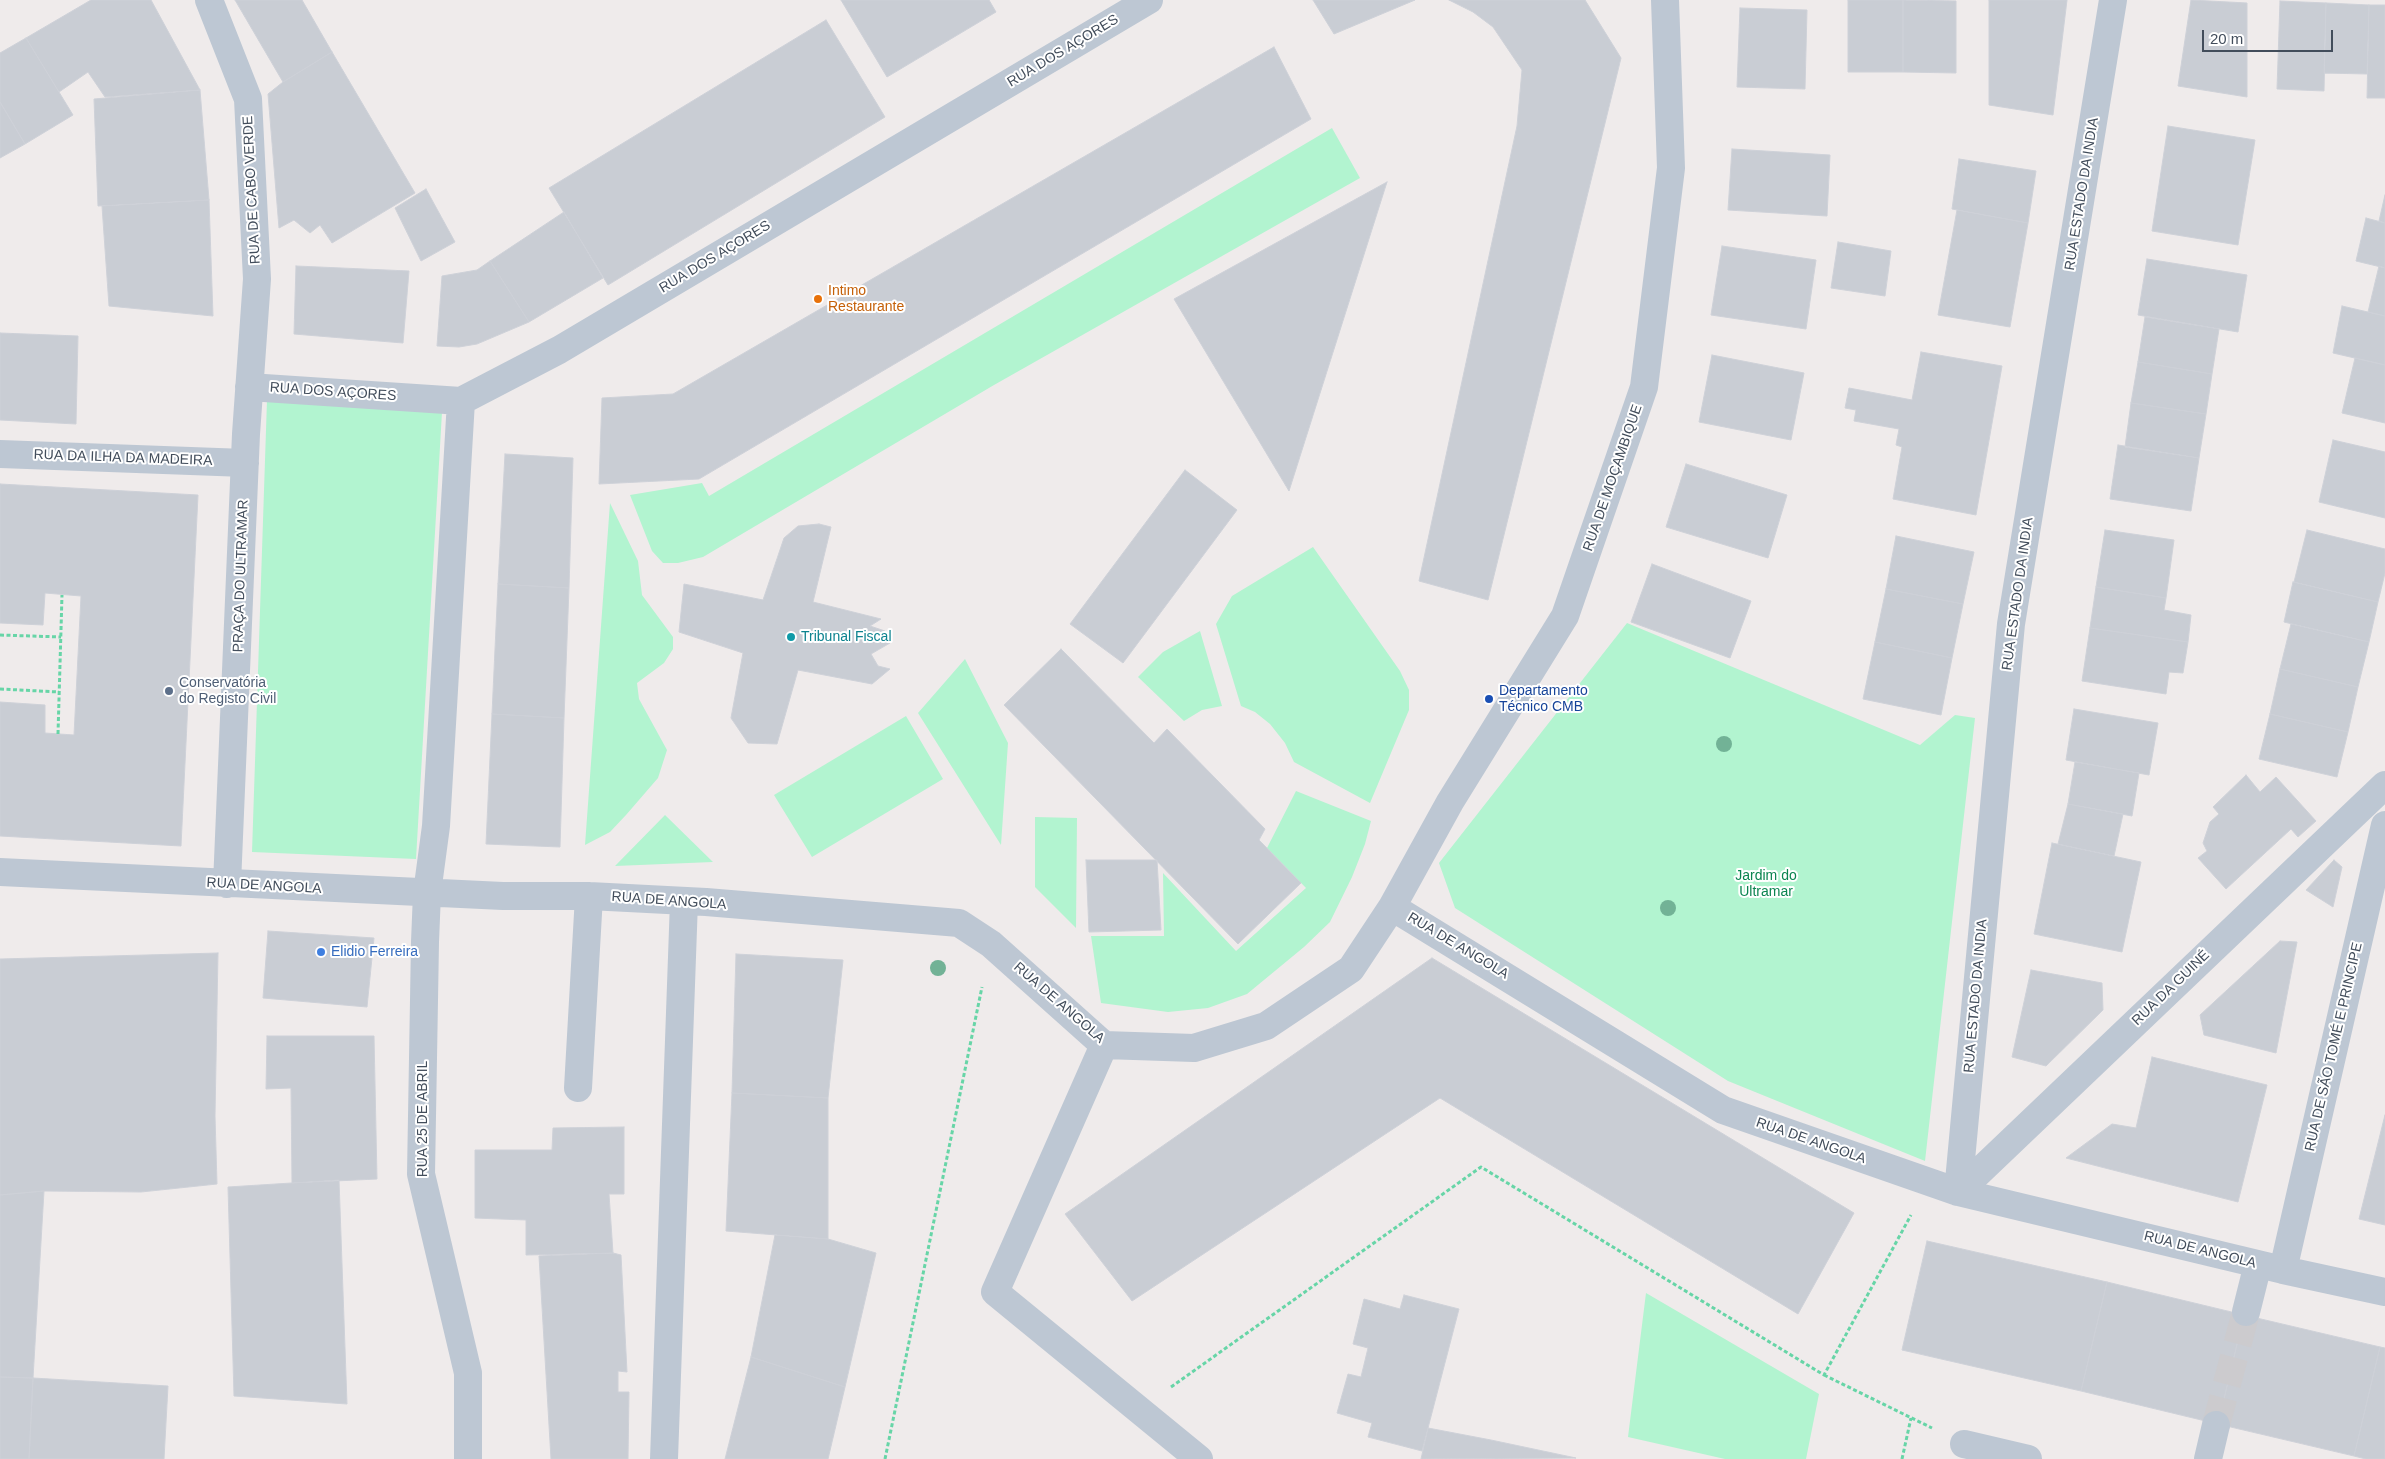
<!DOCTYPE html>
<meta charset="utf-8">
<style>
body{margin:0}
#map{position:relative;width:2385px;height:1459px;overflow:hidden;background:#efebeb;font-family:Arial,sans-serif}
canvas{display:block}
.scale{position:absolute;left:2202px;top:30px;width:131px;height:22px;box-sizing:border-box;border:2px solid #424d5b;border-top:0;padding-left:6px;font-size:15px;line-height:18px;white-space:nowrap;color:#424d5b;-webkit-text-stroke:4px #fff;paint-order:stroke}
</style>
<div id="map">
<canvas width="2385" height="1459"></canvas>
<div class="scale">20 m</div>
</div>
<script>
const ctx = document.querySelector('canvas').getContext('2d');
ctx.lineJoin = 'round';
function fillPath(path, color) { ctx.fillStyle = color; ctx.fill(path, 'evenodd'); }
const toPath = rows => new Path2D(rows.map(r => 'M' + r).join(''));
function stroke(path, color, width, dash) { ctx.strokeStyle = color; ctx.lineWidth = width; ctx.lineCap = dash ? 'butt' : 'round'; ctx.setLineDash(dash || []); ctx.stroke(path); }
function label(font, color, halo, rows, align = 'center') {
  ctx.font = font + ' Arial,sans-serif'; ctx.lineWidth = 4; ctx.setLineDash([]); ctx.textBaseline = 'middle'; ctx.strokeStyle = halo; ctx.fillStyle = color; for (const [text, x, y, turn = 0] of rows) {
    ctx.save(); ctx.translate(x, y); ctx.rotate((+turn || 0) * Math.PI / 180); ctx.textAlign = isNaN(turn) ? turn : align; if (halo) ctx.strokeText(text, 0, 0); ctx.fillText(text, 0, 0); ctx.restore();
  }
}
fillPath(toPath([
 [1332,128,1360,178,994,385,703,557,678,563,663,563,652,551,630,495,702,483,709,496],
 [267,400,442,412,416,859,252,852],
 [610,503,638,561,642,595,673,637,673,649,664,663,637,683,639,699,667,750,658,778,626,815,610,832,585,845],
 [1313,547,1400,671,1409,690,1409,710,1370,803,1294,762,1285,743,1270,724,1255,712,1241,706,1216,624,1232,596],
 [1627,623,1920,745,1955,715,1975,718,1925,1161,1728,1081,1455,908,1439,863],
 [1200,631,1222,706,1202,710,1184,721,1138,677,1163,652],
 [965,659,1008,743,1001,845,918,713],
 [906,716,943,779,812,857,774,795],
 [1296,791,1371,821,1365,844,1352,877,1330,922,1304,947,1247,994,1208,1008,1168,1012,1101,1003,1091,936,1164,936,1163,873,1236,951,1306,888,1267,848],
 [665,815,713,862,615,866],
 [1035,817,1077,818,1076,928,1035,887],
 [1646,1293,1819,1394,1806,1459,1725,1459,1628,1437]
]), '#b2f4d0');
const building = toPath([
 [91,0,151,0,200,90,105,97,88,72,59,92,26,38,91,0],
 [235,0,302,0,332,52,283,82,235,0],
 [841,0,989,0,996,12,887,77,841,0],
 [1313,0,1415,0,1334,34,1313,0],
 [1449,0,1585,0,1621,58,1488,600,1419,581,1517,126,1522,70,1493,27,1473,12,1449,0],
 [1848,0,1903,0,1903,72,1848,72,1848,0],
 [1903,0,1956,1,1956,73,1903,72,1903,0],
 [1989,0,2067,0,2053,115,1989,105,1989,0],
 [2191,0,2247,3,2247,97,2178,86,2191,0],
 [2280,1,2326,3,2324,91,2277,89,2280,1],
 [2326,3,2369,5,2367,74,2324,73,2326,3],
 [2369,5,2385,5,2385,98,2367,98,2369,5],
 [1740,8,1807,10,1805,89,1737,87,1740,8],
 [826,20,885,117,608,285,549,188,826,20],
 [26,38,73,115,25,144,0,102,0,53,26,38],
 [1274,47,1311,119,699,479,599,484,602,398,673,394,1274,47],
 [332,52,415,193,332,243,320,225,310,233,294,220,279,228,268,94,283,82,332,52],
 [200,90,209,200,98,206,94,99,200,90],
 [0,102,25,144,0,158,0,102],
 [2168,126,2255,140,2238,245,2152,231,2168,126],
 [1732,149,1830,155,1827,216,1728,210,1732,149],
 [1959,159,2036,171,2028,223,1952,209,1959,159],
 [1387,182,1289,491,1174,299,1387,182],
 [426,189,455,242,421,261,395,208,426,189],
 [2385,195,2385,223,2379,221,2385,195],
 [209,200,213,316,109,306,102,206,209,200],
 [1957,210,2028,223,2010,327,1938,315,1957,210],
 [564,212,603,278,529,322,490,261,564,212],
 [2366,218,2385,223,2385,268,2356,261,2366,218],
 [1838,242,1891,251,1885,296,1831,288,1838,242],
 [1722,246,1816,260,1806,329,1711,315,1722,246],
 [2147,259,2247,275,2238,332,2138,315,2147,259],
 [490,261,529,322,477,344,459,347,437,346,442,276,477,270,490,261],
 [296,266,409,271,403,343,294,334,296,266],
 [2379,266,2385,268,2385,316,2368,312,2379,266],
 [2342,306,2385,316,2385,365,2333,353,2342,306],
 [2145,317,2219,329,2212,374,2138,362,2145,317],
 [0,333,78,336,76,424,0,420,0,333],
 [1921,352,2002,366,1976,515,1893,499,1902,447,1896,445,1899,429,1854,421,1856,410,1845,408,1849,388,1912,400,1921,352],
 [1712,355,1804,373,1791,440,1699,422,1712,355],
 [2355,358,2385,365,2385,423,2342,413,2355,358],
 [2138,362,2212,374,2206,414,2131,403,2138,362],
 [2131,403,2206,414,2199,458,2125,447,2131,403],
 [2333,440,2385,452,2385,518,2319,502,2333,440],
 [2118,445,2199,458,2191,511,2110,499,2118,445],
 [505,454,573,458,569,588,498,584,505,454],
 [1686,464,1787,495,1768,558,1666,527,1686,464],
 [1185,470,1237,510,1123,663,1070,624,1185,470],
 [0,484,198,495,181,846,0,836,0,702,45,705,45,733,74,735,81,596,45,593,43,625,0,623,0,484],
 [819,524,831,527,813,602,881,619,870,626,885,631,890,643,871,654,878,666,890,669,872,684,798,670,777,744,748,743,731,718,743,653,679,632,684,584,763,600,784,538,798,526,819,524],
 [2105,530,2174,540,2166,598,2096,587,2105,530],
 [2307,530,2385,549,2385,573,2378,602,2294,582,2307,530],
 [1896,536,1974,552,1963,604,1886,589,1896,536],
 [1652,564,1751,601,1730,658,1631,622,1652,564],
 [2293,582,2378,602,2369,642,2284,622,2293,582],
 [498,584,569,588,564,718,492,714,498,584],
 [2096,587,2166,598,2164,610,2191,615,2188,642,2090,628,2096,587],
 [1886,589,1963,604,1952,658,1875,642,1886,589],
 [2291,624,2369,642,2358,687,2280,669,2291,624],
 [2090,628,2188,642,2183,673,2169,672,2166,694,2082,681,2090,628],
 [1875,642,1952,658,1941,715,1863,699,1875,642],
 [1061,649,1154,743,1167,729,1265,829,1259,840,1301,883,1238,944,1004,705,1061,649],
 [2280,669,2358,687,2348,732,2270,714,2280,669],
 [2074,709,2158,723,2149,775,2066,760,2074,709],
 [492,714,564,718,560,847,486,844,492,714],
 [2270,714,2348,732,2337,777,2259,759,2270,714],
 [2075,762,2139,773,2132,816,2068,804,2075,762],
 [2246,775,2260,792,2276,777,2316,821,2298,837,2291,829,2226,889,2198,858,2207,851,2203,843,2210,822,2219,814,2213,807,2246,775],
 [2068,804,2123,814,2114,856,2058,844,2068,804],
 [2052,843,2141,862,2122,952,2034,934,2052,843],
 [1086,860,1157,860,1161,930,1089,932,1086,860],
 [2334,860,2342,867,2333,907,2306,890,2334,860],
 [268,931,374,938,367,1007,263,998,268,931],
 [2280,941,2297,942,2276,1053,2204,1035,2200,1015,2280,941],
 [218,953,215,1116,217,1184,141,1192,44,1191,0,1195,0,959,218,953],
 [736,954,843,960,828,1098,732,1093,736,954],
 [1432,958,1854,1213,1798,1314,1440,1098,1132,1301,1065,1214,1432,958],
 [2031,970,2102,983,2103,1010,2046,1066,2012,1057,2031,970],
 [267,1036,374,1036,377,1179,292,1183,291,1088,266,1089,267,1036],
 [2152,1057,2267,1085,2238,1202,2066,1158,2112,1124,2136,1128,2152,1057],
 [732,1093,828,1098,828,1239,726,1231,732,1093],
 [2385,1115,2385,1225,2359,1219,2385,1115],
 [624,1127,624,1194,609,1194,613,1253,526,1255,526,1220,475,1218,475,1150,552,1150,553,1128,624,1127],
 [339,1180,347,1404,234,1396,228,1187,339,1180],
 [44,1191,33,1378,0,1377,0,1195,44,1191],
 [775,1235,828,1239,876,1253,845,1387,751,1357,775,1235],
 [1927,1241,2107,1282,2081,1391,1902,1350,1927,1241],
 [613,1253,621,1255,627,1372,618,1371,618,1392,629,1392,628,1459,551,1459,539,1256,613,1253],
 [2107,1282,2244,1315,2218,1424,2081,1391,2107,1282],
 [1404,1295,1459,1309,1422,1451,1368,1437,1372,1423,1337,1413,1348,1374,1361,1377,1368,1348,1353,1344,1364,1299,1400,1309,1404,1295],
 [2244,1315,2380,1347,2354,1456,2218,1424,2244,1315],
 [2380,1347,2385,1348,2385,1459,2366,1459,2354,1456,2380,1347],
 [751,1357,845,1387,828,1459,725,1459,751,1357],
 [0,1377,33,1378,29,1459,0,1459,0,1377],
 [33,1378,168,1386,164,1459,29,1459,33,1378],
 [1428,1428,1491,1440,1576,1458,1421,1459,1428,1428]
]);
fillPath(building, '#c9cdd4');
stroke(building, '#ced1d8', 1);
stroke(toPath([
 [2216,1425,2246,1312]
]), '#cccbce', 28, [28, 14]);
stroke(toPath([
 [0,635,61,637],
 [0,689,59,692],
 [58,734,62,595],
 [1824,1375,1932,1428],
 [1171,1387,1481,1167,1824,1375,1911,1215],
 [885,1459,982,987],
 [1902,1459,1911,1418]
]), '#67d5a7', 3, [4, 2.5]);
stroke(toPath([
 [209,0,248,99,257,279,246,434,227,884],
 [249,387,461,401,559,350,1149,0],
 [461,401,436,826,427,893,425,942,421,1174,468,1373,468,1459],
 [0,454,245,463],
 [0,872,503,896,589,896,706,902,959,923,991,944,1104,1045,1194,1048,1266,1026,1351,969,1392,907,1450,802,1565,616,1644,387,1671,168,1665,0],
 [1392,907,1723,1110,1958,1192,2283,1270,2385,1292],
 [1104,1045,995,1292,1199,1459],
 [578,1088,589,896],
 [1958,1192,2011,624,2113,0],
 [1958,1192,2385,785],
 [2283,1270,2385,825],
 [2246,1312,2258,1264],
 [1964,1444,2028,1459],
 [664,1459,684,901],
 [2208,1459,2216,1425]
]), '#bdc7d3', 28);
ctx.fillStyle = '#72b296';
for (const [x, y] of [
 [1724,744],
 [1668,908],
 [938,968]
]) { ctx.beginPath(); ctx.arc(x, y, 8, 0, 2 * Math.PI); ctx.fill(); }
for (const [x, y, r, color] of [
 [818,299,5,"#e8710a"],
 [791,637,5,"#0f9aa8"],
 [169,691,5,"#5c6f8a"],
 [1489,699,5,"#1a4fb4"],
 [321,952,5,"#3f7fe0"]
]) { const dot = new Path2D(); dot.arc(x, y, r, 0, 2 * Math.PI); ctx.fillStyle = color; ctx.fill(dot); stroke(dot, '#fff', 2); }
label('14px', '#424d5b', '#fff', [
 ["RUA DOS AÇORES",1063,51,-31],
 ["RUA DE CABO VERDE",252,190,-93],
 ["RUA ESTADO DA INDIA",2082,194,-81],
 ["RUA DOS AÇORES",715,257,-31],
 ["RUA DOS AÇORES",333,392,4],
 ["RUA DA ILHA DA MADEIRA",123,458,2],
 ["RUA DE MOÇAMBIQUE",1613,478,-71],
 ["PRAÇA DO ULTRAMAR",241,576,-88],
 ["RUA ESTADO DA INDIA",2018,594,-82],
 ["RUA DE ANGOLA",264,886,3],
 ["RUA DE ANGOLA",669,901,4],
 ["RUA DE ANGOLA",1458,946,31],
 ["RUA DA GUINÉ",2171,988,-44],
 ["RUA ESTADO DA INDIA",1976,996,-85],
 ["RUA DE ANGOLA",1059,1003,41],
 ["RUA DE SÃO TOMÉ E PRINCIPE",2334,1047,-77],
 ["RUA 25 DE ABRIL",423,1119,-90],
 ["RUA DE ANGOLA",1811,1141,19],
 ["RUA DE ANGOLA",2200,1250,14]
]);
label('14px', '#c56008', '#fff', [
 ["Intimo",828,291],
 ["Restaurante",828,307]
], 'left');
label('14px', '#0d838f', '#fff', [
 ["Tribunal Fiscal",801,637]
], 'left');
label('14px', '#4e5e75', '#fff', [
 ["Conservatória",179,683],
 ["do Registo Civil",179,699]
], 'left');
label('14px', '#164399', '#fff', [
 ["Departamento",1499,691],
 ["Técnico CMB",1499,707]
], 'left');
label('14px', '#0b8450', '#fff', [
 ["Jardim do",1766,876],
 ["Ultramar",1766,892]
]);
label('14px', '#366cbe', '#fff', [
 ["Elidio Ferreira",331,952]
], 'left');
</script>
